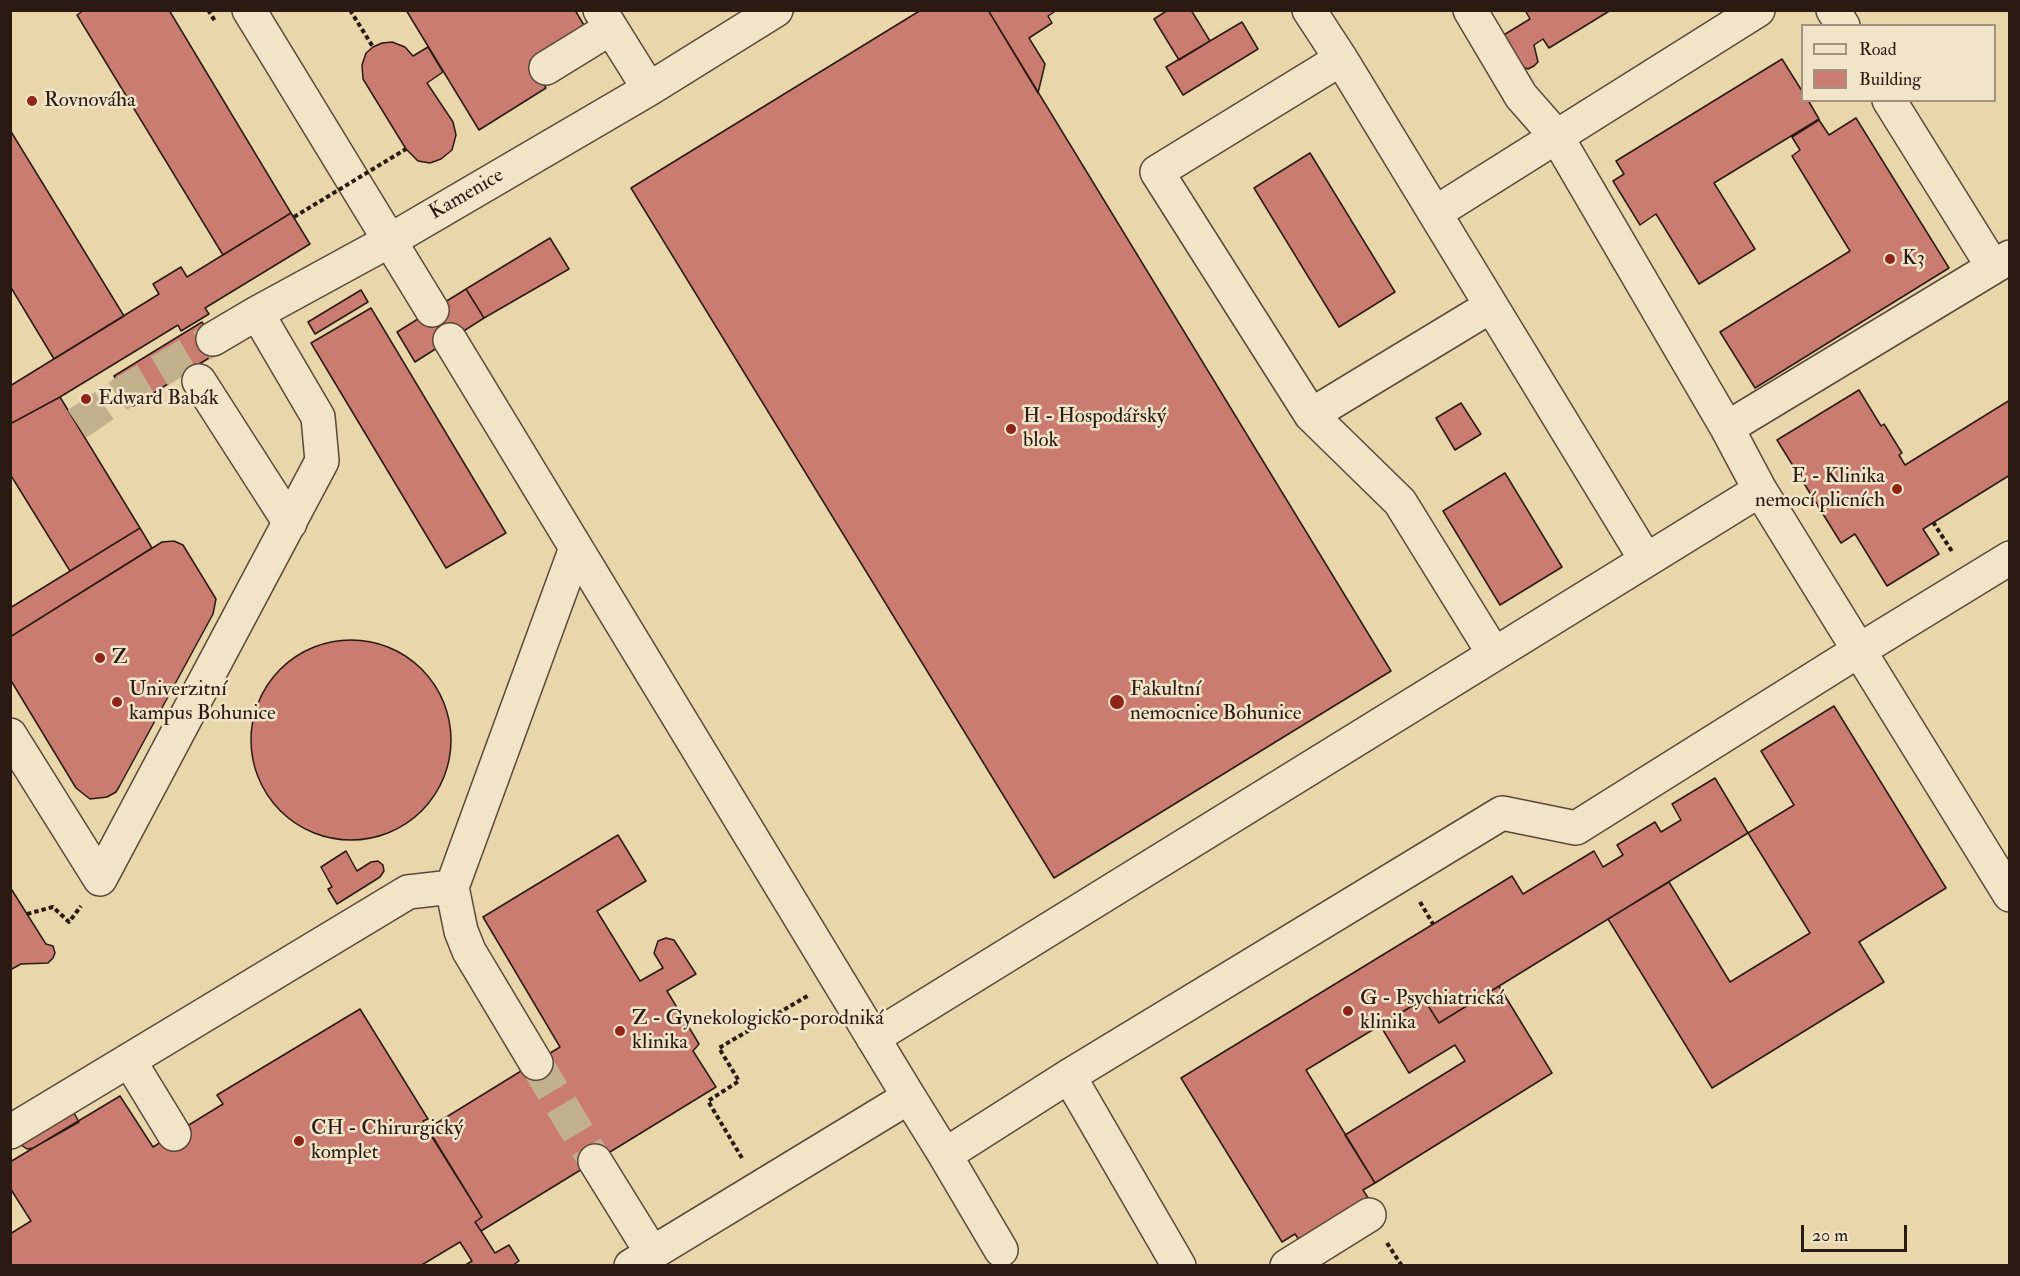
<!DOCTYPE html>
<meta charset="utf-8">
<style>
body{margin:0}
#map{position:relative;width:2020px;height:1276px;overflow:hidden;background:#e9d6aa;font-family:"IM FELL Double Pica",serif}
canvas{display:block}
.frame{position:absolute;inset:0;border:12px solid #2a1a12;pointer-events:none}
.legend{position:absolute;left:1801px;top:24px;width:195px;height:78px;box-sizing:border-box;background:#f1e4c8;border:2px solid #a1937f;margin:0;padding:8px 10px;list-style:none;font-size:18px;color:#2a1a12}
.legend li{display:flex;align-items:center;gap:12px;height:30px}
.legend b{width:30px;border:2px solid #a1937f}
.scale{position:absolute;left:1801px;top:1225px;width:106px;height:27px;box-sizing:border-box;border:3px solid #2a1a12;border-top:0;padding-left:8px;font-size:18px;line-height:21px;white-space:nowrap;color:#2a1a12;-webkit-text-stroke:4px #f1e4c8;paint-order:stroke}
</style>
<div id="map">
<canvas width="2020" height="1276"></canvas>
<div class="frame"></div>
<ul class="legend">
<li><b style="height:8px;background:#f1e4c8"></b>Road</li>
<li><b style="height:16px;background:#cb7c70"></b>Building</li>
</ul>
<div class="scale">20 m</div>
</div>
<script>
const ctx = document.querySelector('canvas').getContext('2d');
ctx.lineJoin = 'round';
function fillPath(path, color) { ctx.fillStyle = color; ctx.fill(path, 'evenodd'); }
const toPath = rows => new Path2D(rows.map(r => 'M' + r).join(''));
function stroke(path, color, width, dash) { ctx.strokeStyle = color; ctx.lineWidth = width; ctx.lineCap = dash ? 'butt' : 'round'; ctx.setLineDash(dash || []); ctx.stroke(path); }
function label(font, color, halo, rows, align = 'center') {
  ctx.font = font + ' "IM FELL Double Pica",serif'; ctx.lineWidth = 5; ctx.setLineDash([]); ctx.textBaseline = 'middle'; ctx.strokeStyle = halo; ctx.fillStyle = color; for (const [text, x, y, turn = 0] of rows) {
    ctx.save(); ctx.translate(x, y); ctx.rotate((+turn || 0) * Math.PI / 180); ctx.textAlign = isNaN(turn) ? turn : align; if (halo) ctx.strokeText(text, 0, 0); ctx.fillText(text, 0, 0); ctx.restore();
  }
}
const building = toPath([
 [84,10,169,10,291,213,223,255,77,15,84,10],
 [406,10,575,10,585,27,530,61,546,88,479,130,406,10],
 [921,10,988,10,1391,671,1054,878,631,188,921,10],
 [988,10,1057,10,1048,16,1052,23,1029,38,1045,64,1038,93,988,10],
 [1168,10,1191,10,1210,41,1179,60,1154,19,1168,10],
 [1525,10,1611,10,1549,48,1543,39,1534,45,1538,62,1534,66,1528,69,1522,67,1502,36,1530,19,1525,10],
 [1242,22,1258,49,1183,95,1166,67,1242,22],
 [392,42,405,47,413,56,428,47,443,72,427,83,453,122,456,135,452,150,441,159,430,163,418,161,406,149,363,79,362,65,366,53,373,47,382,43,392,42],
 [1782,59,1802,91,1802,100,1808,100,1819,119,1714,183,1755,249,1699,284,1656,214,1640,225,1613,181,1624,174,1616,161,1782,59],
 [1856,118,1949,268,1755,388,1720,332,1850,251,1792,156,1800,150,1792,137,1819,120,1829,135,1856,118],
 [10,130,124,316,54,359,10,286,10,130],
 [1310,153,1395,292,1339,327,1254,188,1310,153],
 [291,213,310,244,205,308,209,314,181,331,178,325,60,397,10,424,10,386,159,294,153,284,181,267,187,277,291,213],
 [550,238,569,269,484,318,466,289,550,238],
 [466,289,484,318,415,362,397,332,466,289],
 [361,290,368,302,315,334,308,322,361,290],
 [371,308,506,533,446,568,311,343,371,308],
 [202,322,220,351,133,406,114,376,202,322],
 [1859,390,1881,426,1884,424,1902,453,1899,455,1905,465,2010,400,2010,475,1923,529,1939,554,1887,586,1855,534,1841,543,1777,440,1859,390],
 [60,397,140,528,70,571,10,474,10,424,60,397],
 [1461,403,1481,434,1455,450,1436,418,1461,403],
 [1505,473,1562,567,1500,605,1443,511,1505,473],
 [140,528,152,548,10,637,10,608,140,528],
 [174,541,183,545,216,599,213,614,119,787,116,792,107,797,90,799,76,788,10,679,10,637,162,542,174,541],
 '251 740a100 100 0 1 1 200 0a100 100 0 1 1-200 0Z',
 [1834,706,1946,888,1859,942,1884,982,1712,1088,1608,919,1669,882,1730,982,1810,933,1748,833,1794,805,1761,751,1834,706],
 [1715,778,1748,833,1439,1023,1424,999,1306,1070,1375,1183,1363,1190,1374,1207,1305,1249,1295,1234,1282,1242,1181,1078,1512,876,1523,894,1594,851,1603,867,1623,855,1617,845,1655,822,1661,832,1681,820,1672,804,1715,778],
 [618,835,646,881,597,911,640,981,663,968,654,953,658,941,666,938,674,940,696,974,667,991,699,1044,693,1051,716,1087,481,1231,475,1222,482,1217,427,1129,560,1047,483,917,618,835],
 [346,851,357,871,371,862,378,861,383,865,384,871,380,877,337,904,328,889,332,887,321,867,346,851],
 [10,887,44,941,46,944,53,946,55,953,53,958,48,963,21,964,10,970,10,887],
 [1499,986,1552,1073,1375,1183,1345,1135,1465,1061,1455,1045,1409,1073,1380,1025,1424,999,1439,1023,1499,986],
 [360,1009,428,1119,423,1121,482,1217,475,1222,481,1231,495,1253,509,1245,519,1261,512,1266,464,1266,472,1261,460,1242,420,1266,10,1266,10,1234,31,1221,10,1188,10,1162,120,1096,153,1147,223,1104,217,1095,360,1009],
 [69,1104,79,1122,33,1148,27,1149,21,1145,20,1138,69,1104]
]);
fillPath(building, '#cb7c70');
stroke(building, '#2a1a12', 1.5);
stroke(toPath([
 [77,424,124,392,213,339],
 [536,1063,595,1161]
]), '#c3b08c', 33, [33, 16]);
const minor = toPath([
 [249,10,432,310],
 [1309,10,1341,59,1646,560],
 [1470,10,1521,96,1557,137,1727,428,1760,490,2010,895],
 [1833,10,1843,26],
 [611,28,649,89],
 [1341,59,1157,172,1311,415,1400,502,1494,654],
 [546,68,611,28,600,10],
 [1889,100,1993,267],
 [1435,213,1758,10],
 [213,339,257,313,389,241,649,89,776,10],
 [450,340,909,1097,631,1266],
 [199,381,290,523],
 [1311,415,1491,306],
 [1727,428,2010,257],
 [10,735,100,879,322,461,318,417,257,313],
 [873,1038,1760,490],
 [129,1060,174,1134],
 [536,1063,469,951,461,931,452,887,576,548],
 [1069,1076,1179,1266],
 [909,1097,945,1155,1069,1076,1502,813,1576,828,1858,651,2010,558],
 [10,1132,408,892,452,887],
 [945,1155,1001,1250],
 [595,1161,652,1253],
 [1287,1266,1369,1215]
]);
stroke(minor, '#5a4938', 36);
stroke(toPath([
 [208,10,215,21],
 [350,10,373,47],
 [1933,522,1953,553],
 [1420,902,1433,924],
 [27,914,53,907,69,922,81,906],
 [742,1158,708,1101,739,1081,719,1048,809,995],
 [1387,1243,1402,1266]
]), '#2a1a12', 4, [4.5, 3]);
stroke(minor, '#f1e4c8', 33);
stroke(toPath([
 [294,217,406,149]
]), '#2a1a12', 4, [4.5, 3]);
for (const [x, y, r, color] of [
 [32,101,6,"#8f2418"],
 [1890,259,6,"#8f2418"],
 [86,399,6,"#8f2418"],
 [1011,429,6,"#8f2418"],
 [1897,489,6,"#8f2418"],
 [100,658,6,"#8f2418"],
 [117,702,6,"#8f2418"],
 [1117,702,8,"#8f2418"],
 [1348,1011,6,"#8f2418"],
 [620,1031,6,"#8f2418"],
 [299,1141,6,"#8f2418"]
]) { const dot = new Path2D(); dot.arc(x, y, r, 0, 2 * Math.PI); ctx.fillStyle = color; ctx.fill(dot); stroke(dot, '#f1e4c8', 2); }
label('21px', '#2a1a12', '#f1e4c8', [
 ["Rovnováha",44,101],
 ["K3",1902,259],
 ["Edward Babák",98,399],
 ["H - Hospodářský",1023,417],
 ["blok",1023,441],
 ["E - Klinika",1885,477,"right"],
 ["nemocí plicních",1885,501,"right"],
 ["Z",112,658],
 ["Univerzitní",129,690],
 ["kampus Bohunice",129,714],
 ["Fakultní",1130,690],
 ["nemocnice Bohunice",1130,714],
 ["G - Psychiatrická",1360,999],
 ["klinika",1360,1023],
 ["Z - Gynekologicko-porodniká",632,1019],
 ["klinika",632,1043],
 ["CH - Chirurgický",311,1129],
 ["komplet",311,1153]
], 'left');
label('21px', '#2a1a12', '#f1e4c8', [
 ["Kamenice",467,195,-30]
]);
</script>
